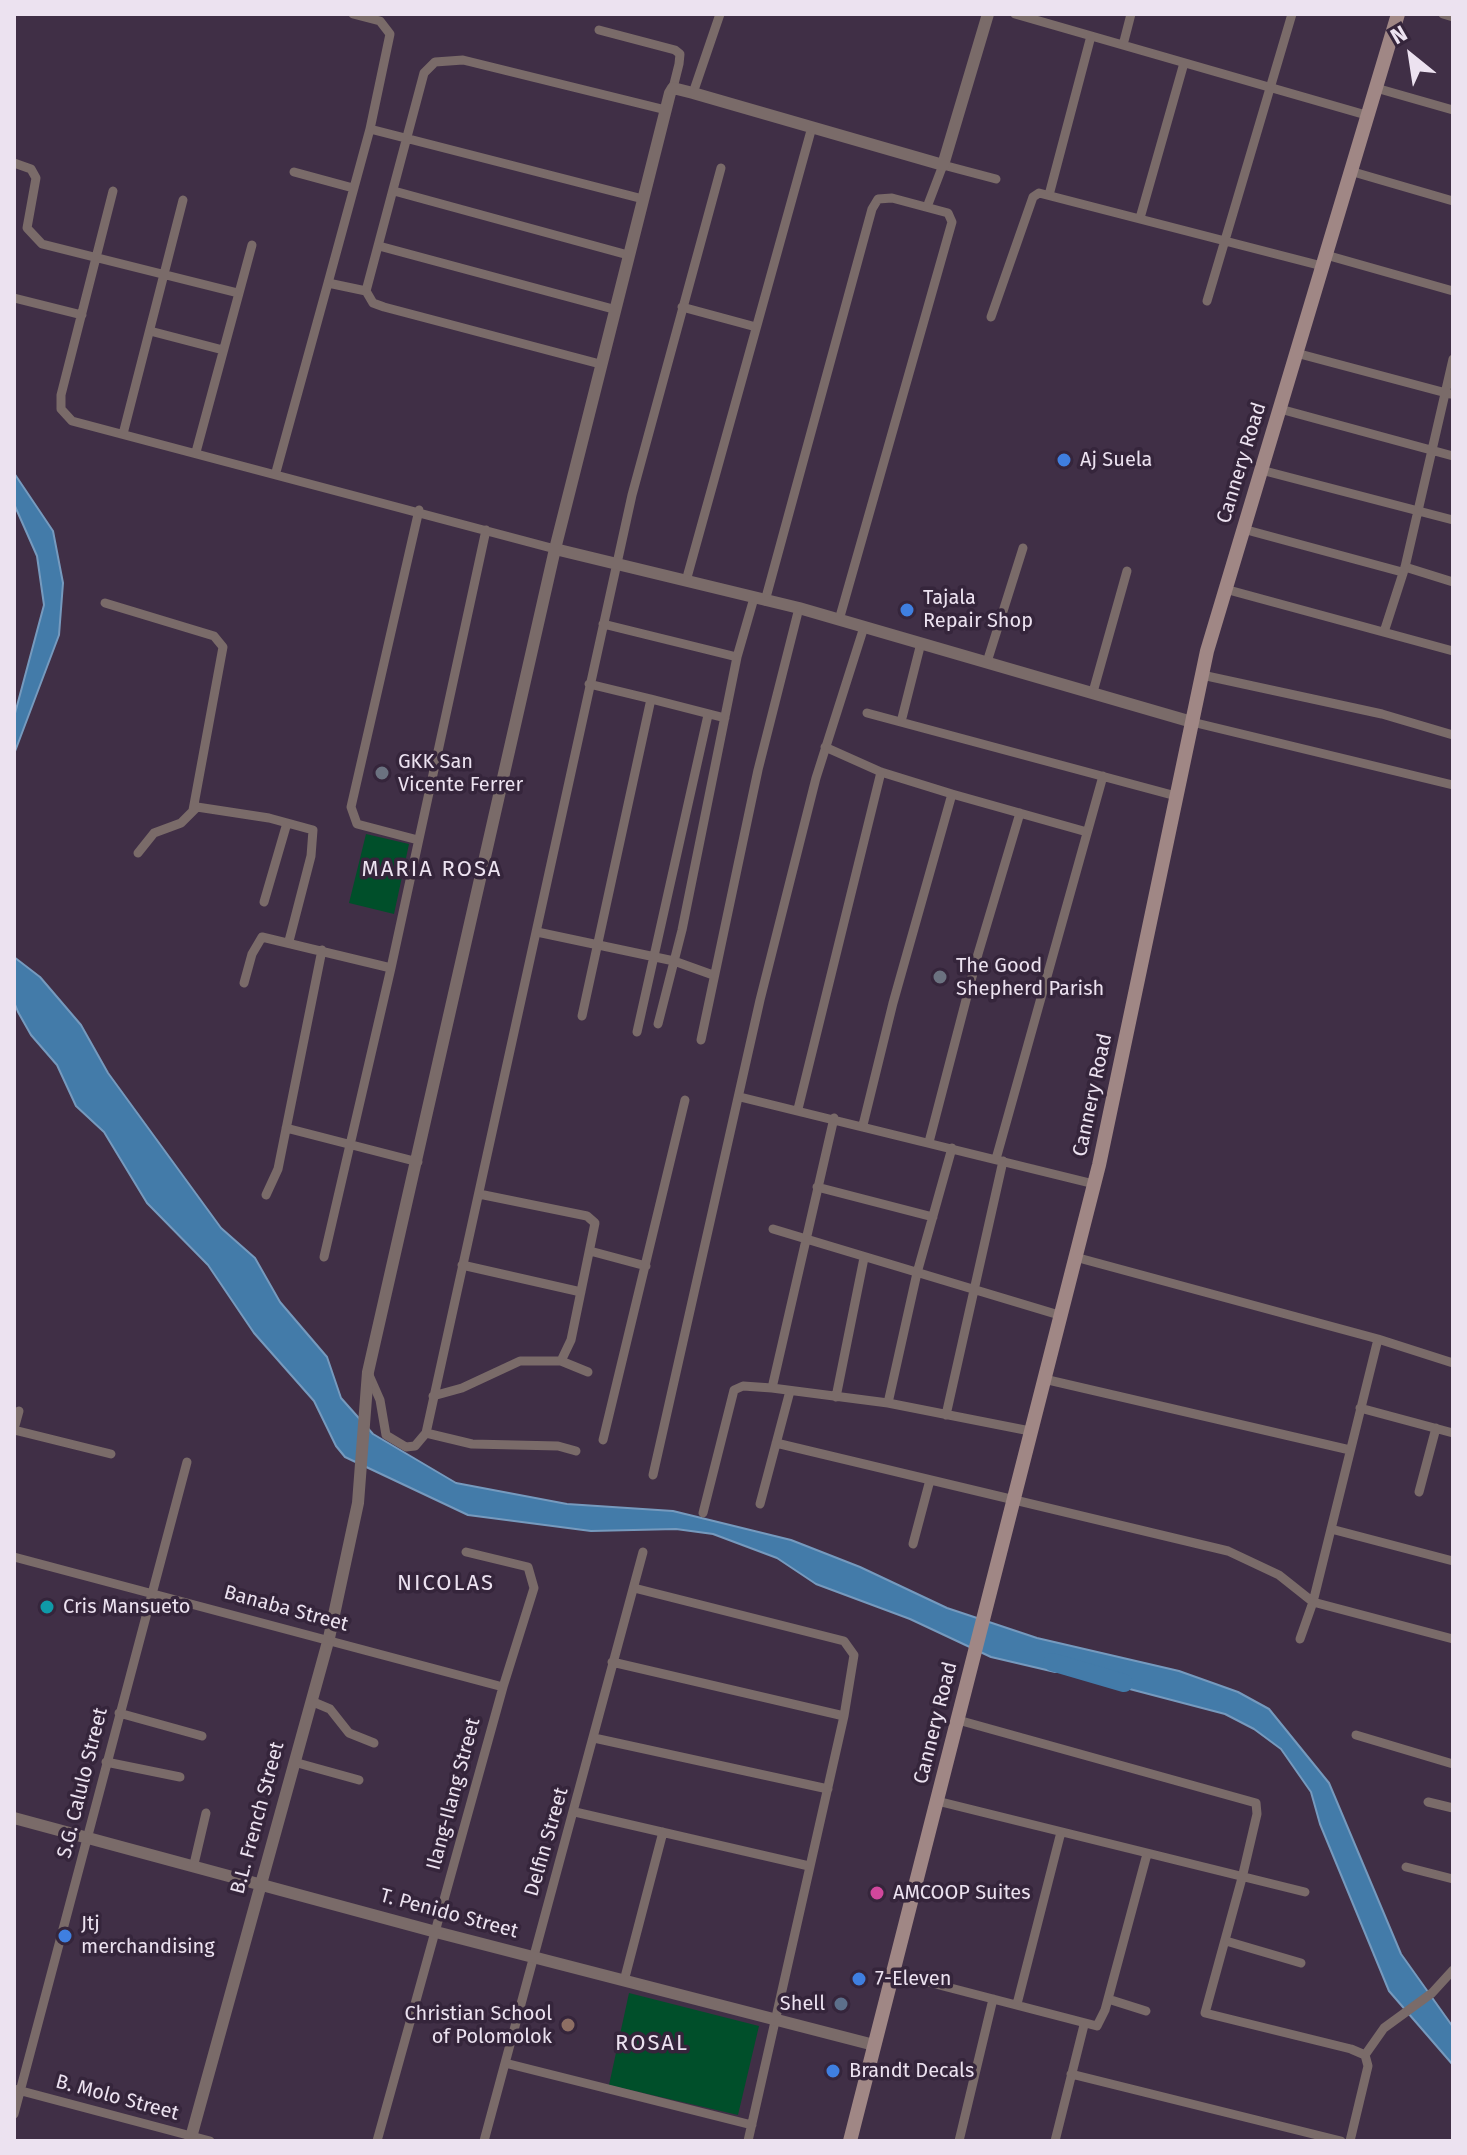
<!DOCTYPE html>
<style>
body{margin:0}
#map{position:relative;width:1467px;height:2155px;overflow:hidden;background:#402f46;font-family:"Fira Sans",sans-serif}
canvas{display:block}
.frame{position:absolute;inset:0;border:16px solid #ece2f0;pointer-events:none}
.north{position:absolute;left:1371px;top:16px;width:80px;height:80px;-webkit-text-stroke:6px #35253b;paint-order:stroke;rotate:330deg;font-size:22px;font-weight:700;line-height:32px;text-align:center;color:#ece2f0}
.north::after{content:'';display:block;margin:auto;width:28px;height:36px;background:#ece2f0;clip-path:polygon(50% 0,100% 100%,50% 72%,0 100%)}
</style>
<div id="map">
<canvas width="1467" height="2155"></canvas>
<div class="frame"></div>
<div class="north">N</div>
</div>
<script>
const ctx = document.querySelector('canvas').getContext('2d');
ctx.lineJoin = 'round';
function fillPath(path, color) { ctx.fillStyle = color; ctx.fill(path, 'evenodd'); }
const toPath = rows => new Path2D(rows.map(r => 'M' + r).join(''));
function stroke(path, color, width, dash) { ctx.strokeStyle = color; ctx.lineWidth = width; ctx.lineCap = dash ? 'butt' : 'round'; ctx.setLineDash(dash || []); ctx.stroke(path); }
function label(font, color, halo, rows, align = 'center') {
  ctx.font = font + ' "Fira Sans",sans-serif'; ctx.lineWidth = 7; ctx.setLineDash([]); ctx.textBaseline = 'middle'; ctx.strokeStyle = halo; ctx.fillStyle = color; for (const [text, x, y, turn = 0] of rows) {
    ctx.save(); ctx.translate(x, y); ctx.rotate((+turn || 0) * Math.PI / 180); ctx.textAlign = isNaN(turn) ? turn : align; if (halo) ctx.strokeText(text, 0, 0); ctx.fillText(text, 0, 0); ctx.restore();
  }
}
fillPath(toPath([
 [366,834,409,844,394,914,349,903],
 [629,1993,759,2026,738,2115,609,2085]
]), '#004f2a');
const water = toPath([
 [14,473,53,531,63,583,59,635,14,754,14,717,44,605,37,556,14,504,14,473],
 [14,957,40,977,81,1025,108,1073,221,1228,255,1258,280,1302,327,1357,341,1398,373,1434,456,1483,567,1504,673,1511,791,1540,860,1567,947,1608,1037,1638,1179,1671,1238,1692,1269,1709,1329,1783,1401,1954,1453,2027,1453,2065,1389,1991,1320,1824,1311,1792,1281,1749,1254,1729,1225,1714,1122,1687,1100,1677,1076,1670,1055,1672,991,1657,910,1619,816,1584,777,1558,713,1534,676,1529,591,1531,468,1515,345,1457,336,1446,314,1401,254,1333,208,1265,147,1203,104,1132,76,1106,57,1065,31,1035,18,1012,14,1002,14,957]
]);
fillPath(water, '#437ba9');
stroke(water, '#769abe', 2);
stroke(toPath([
 [1052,1662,1124,1683]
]), '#437ba9', 18);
stroke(toPath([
 [353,14,380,21,390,34,370,129,643,199],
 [1015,14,1366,115],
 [1443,14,1453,17],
 [599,30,675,50,680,54,679,64,673,88],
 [1123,45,1131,14],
 [1376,88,1453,110],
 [693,93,720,14],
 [14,163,31,169,36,178,27,228,42,244,238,293],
 [1350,171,1453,201],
 [294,172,353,188],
 [113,191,61,395,61,409,72,421,555,549],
 [394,191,628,255],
 [1049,195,1091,36],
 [927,207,943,165,996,179],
 [1140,218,1184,63],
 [379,246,613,309],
 [1326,255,1453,291],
 [328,283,370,129],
 [14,298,82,315],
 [1207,301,1292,14],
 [682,307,756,327],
 [991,317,1033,197,1039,193,1322,266],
 [150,331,223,350],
 [1296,353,1450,394],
 [600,364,384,307,373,303,366,291,424,73,435,62,463,60,666,110],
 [1280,409,1453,456],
 [123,434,183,200],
 [196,452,252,245],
 [1261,470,1453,520],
 [276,472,328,283,366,291],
 [1243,529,1402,572],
 [1405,567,1453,582],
 [686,581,812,127],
 [1225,589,1453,651],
 [765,601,872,209,878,199,892,198,948,213,952,222,839,620],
 [105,603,214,636,223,647,193,810],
 [603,624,737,657],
 [1384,632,1405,567,1453,359],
 [987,662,1023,548],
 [1202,675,1382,714,1453,735],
 [1093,692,1127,571],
 [651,699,725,718],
 [867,713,1176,796],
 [901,722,921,643],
 [1192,722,1453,785],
 [825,747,881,772,952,794,893,1003,863,1125],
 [952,794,1087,832],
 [418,840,357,824,351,807,419,510],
 [138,853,154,833,181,823,197,807,269,818,313,830,311,856,289,941],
 [264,902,287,823],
 [537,932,674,961,713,975],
 [244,983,252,954,262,937,391,968],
 [582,1016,651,699,589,684],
 [658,1024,682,930,737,657,754,598],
 [637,1032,708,715],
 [701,1040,758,770,799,608],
 [740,1097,1094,1184],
 [798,1109,881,772],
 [834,1118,772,1388,888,1403,1030,1431],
 [286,1128,418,1162],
 [929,1142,978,954,1020,813],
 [996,1159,1103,776],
 [817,1187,933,1217],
 [266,1195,278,1169,322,950],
 [773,1229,1059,1315],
 [590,1251,646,1266],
 [324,1257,391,968,486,530],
 [1075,1257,1378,1339,1313,1602,1300,1639],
 [462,1265,581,1292],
 [1378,1339,1453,1363],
 [561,1361,588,1372],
 [369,1375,380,1400,386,1435,406,1447,415,1446,426,1433,632,495,721,168],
 [1044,1379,1350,1450],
 [433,1396,462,1388,520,1361,561,1361,571,1340,595,1223,587,1216,479,1194],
 [836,1397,864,1258],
 [888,1403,917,1273,952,1148],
 [1360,1408,1453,1433],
 [946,1415,1003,1161],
 [14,1429,19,1411],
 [14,1430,111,1454],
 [426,1433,472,1444,558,1446,576,1451],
 [603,1440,685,1100],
 [776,1443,1228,1551,1279,1575,1313,1602,1453,1639],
 [653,1475,760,1000,816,778,864,627],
 [1419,1492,1436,1428],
 [760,1504,790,1391],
 [703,1513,734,1390,743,1386,772,1388],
 [1331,1529,1453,1561],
 [913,1544,930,1480],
 [14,1557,503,1687],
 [634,1588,844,1641,854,1655,844,1716,748,2141],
 [612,1662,844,1716],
 [311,1701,330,1709,349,1733,374,1743],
 [119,1713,202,1736],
 [958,1720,1256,1803,1257,1814,1242,1878,1205,2013,1351,2049,1365,2055,1368,2066,1350,2141],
 [1356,1735,1453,1764],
 [594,1738,828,1789],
 [106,1762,180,1777],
 [294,1762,359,1780],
 [937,1801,1305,1892],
 [1428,1802,1453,1808],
 [575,1812,809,1866],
 [194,1864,206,1813],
 [1406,1867,1453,1879],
 [1226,1941,1301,1963],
 [893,1973,1097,2026,1105,2010,1147,1854],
 [624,1981,663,1832],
 [1108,1999,1146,2011],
 [1017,2004,1061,1832],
 [1365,2055,1384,2028,1432,1993,1453,1970],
 [505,2063,752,2125],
 [1071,2074,1341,2141],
 [14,2089,210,2141],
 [14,2114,187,1462],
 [377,2141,503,1687,534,1588,528,1567,466,1552],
 [484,2141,643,1552],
 [959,2141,993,1999],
 [1055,2141,1084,2025]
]), '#7a6b69', 9);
stroke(toPath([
 [555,549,799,608,1192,722],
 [14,1818,436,1932,874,2045],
 [190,2141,329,1638,358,1503,368,1372,555,549,670,93,673,88,693,93,943,165,988,14]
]), '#7a6b69', 12);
stroke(toPath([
 [850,2141,1099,1165,1207,651,1398,14]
]), '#a08785', 14);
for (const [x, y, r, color] of [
 [1064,460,8,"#3f7fe0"],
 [907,610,8,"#3f7fe0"],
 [382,773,8,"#6b7280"],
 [940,977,8,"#6b7280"],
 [47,1607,8,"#0f9aa8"],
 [877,1893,8,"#d1479c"],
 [65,1936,8,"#3f7fe0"],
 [859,1979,8,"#3f7fe0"],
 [841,2004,8,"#5c6f8a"],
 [568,2025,8,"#8d6e63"],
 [833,2071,8,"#3f7fe0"]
]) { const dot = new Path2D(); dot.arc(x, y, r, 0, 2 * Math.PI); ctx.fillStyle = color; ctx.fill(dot); stroke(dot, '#35253b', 3); }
label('20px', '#ece2f0', '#35253b', [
 ["Aj Suela",1080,460],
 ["Tajala",923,598],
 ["Repair Shop",923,621],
 ["GKK San",398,762],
 ["Vicente Ferrer",398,785],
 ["The Good",956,966],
 ["Shepherd Parish",956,989],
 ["Cris Mansueto",63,1607],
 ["AMCOOP Suites",893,1893],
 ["Jtj",81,1924],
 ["merchandising",81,1947],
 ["7-Eleven",875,1979],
 ["Shell",825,2004,"right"],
 ["Christian School",552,2014,"right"],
 ["of Polomolok",552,2037,"right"],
 ["Brandt Decals",849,2071]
], 'left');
label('20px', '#ece2f0', '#35253b', [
 ["Cannery Road",1242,463,-73],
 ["Cannery Road",1093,1095,-78],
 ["Banaba Street",286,1609,15],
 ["Cannery Road",936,1723,-76],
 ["S.G. Calulo Street",83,1783,-76],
 ["Ilang-Ilang Street",454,1794,-75],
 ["B.L. French Street",258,1818,-75],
 ["Delfin Street",547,1842,-74],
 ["T. Penido Street",449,1914,15],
 ["B. Molo Street",117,2098,15]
]);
ctx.letterSpacing = '2px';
label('22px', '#ece2f0', '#35253b', [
 ["MARIA ROSA",432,870],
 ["NICOLAS",446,1584],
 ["ROSAL",652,2044]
]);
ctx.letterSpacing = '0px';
</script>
